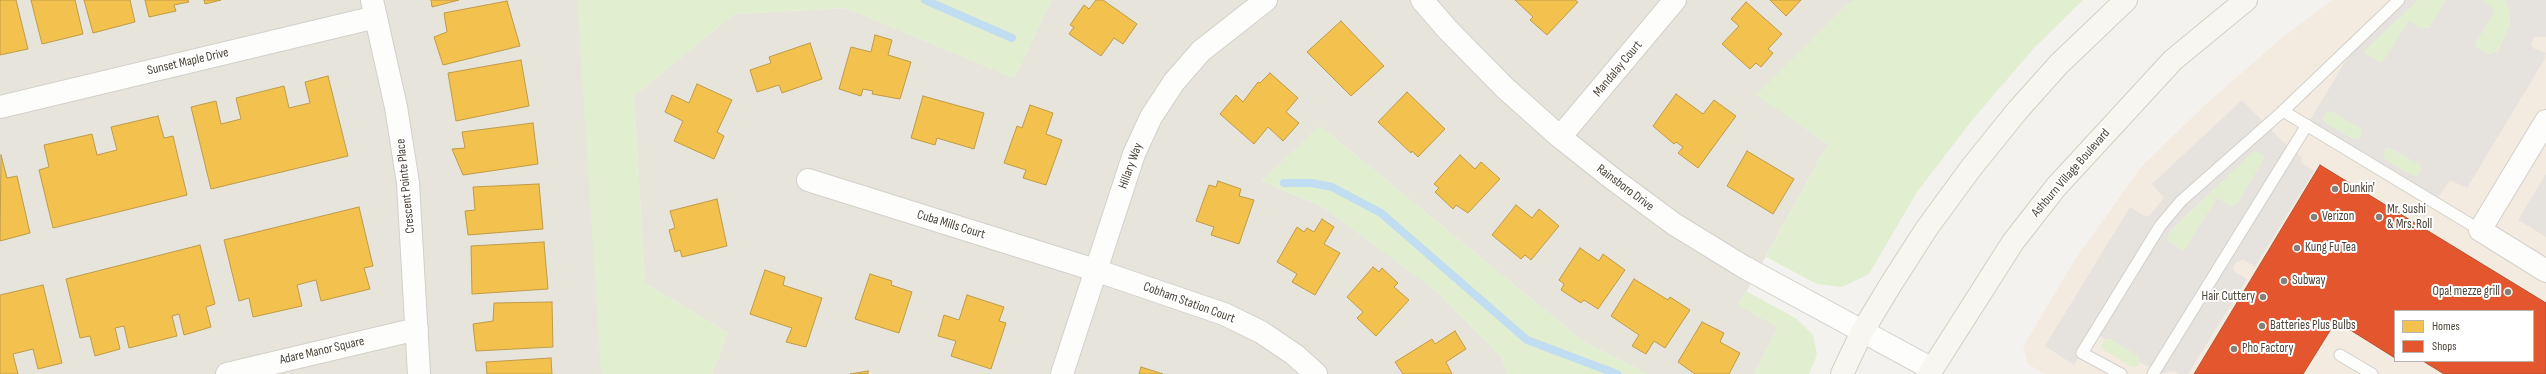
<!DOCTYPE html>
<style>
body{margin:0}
#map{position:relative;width:2546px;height:374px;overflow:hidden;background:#f4f2ee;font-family:"Sofia Sans Condensed",sans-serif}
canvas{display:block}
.legend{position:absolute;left:2394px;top:310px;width:140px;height:52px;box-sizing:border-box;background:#fff;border:1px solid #b7b4b0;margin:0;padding:5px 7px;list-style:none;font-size:12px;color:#4b4439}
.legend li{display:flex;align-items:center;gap:8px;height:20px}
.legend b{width:20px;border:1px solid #b7b4b0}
</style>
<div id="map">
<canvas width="2546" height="374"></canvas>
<ul class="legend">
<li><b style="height:11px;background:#f2c14e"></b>Homes</li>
<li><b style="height:11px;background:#e4572e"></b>Shops</li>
</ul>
</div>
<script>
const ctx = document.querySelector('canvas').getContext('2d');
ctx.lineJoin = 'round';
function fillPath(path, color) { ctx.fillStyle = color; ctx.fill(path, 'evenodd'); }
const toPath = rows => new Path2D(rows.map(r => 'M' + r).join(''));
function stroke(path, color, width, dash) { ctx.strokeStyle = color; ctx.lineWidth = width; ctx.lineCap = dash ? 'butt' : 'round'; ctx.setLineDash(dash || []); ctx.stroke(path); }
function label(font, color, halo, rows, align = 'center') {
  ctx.font = font + ' "Sofia Sans Condensed",sans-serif'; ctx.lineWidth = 4; ctx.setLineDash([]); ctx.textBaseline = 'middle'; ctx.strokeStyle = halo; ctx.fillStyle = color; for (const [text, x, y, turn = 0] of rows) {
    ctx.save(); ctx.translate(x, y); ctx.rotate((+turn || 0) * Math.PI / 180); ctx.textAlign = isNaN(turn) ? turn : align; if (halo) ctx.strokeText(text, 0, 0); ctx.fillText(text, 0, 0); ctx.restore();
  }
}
fillPath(toPath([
 [0,0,580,0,605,374,0,374],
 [1052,0,1855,0,1848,4,1757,95,1828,144,1739,305,1778,327,1754,374,1648,374,1584,342,1320,126,1262,181,1323,207,1437,291,1502,358,1507,374,712,374,728,333,645,283,634,96,734,14,846,8,1014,78]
]), '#e7e4dc');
fillPath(toPath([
 [2333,0,2546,0,2546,374,2045,374,2028,364,2023,347,2074,261,2141,167,2208,102,2284,36],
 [2395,311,2533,311,2533,361,2395,361]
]), '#f3ebdf');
fillPath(toPath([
 [577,0,1052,0,1014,78,846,8,734,14,634,96,645,283,728,333,712,374,601,374],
 [1855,0,2083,0,2034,48,1973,119,1917,192,1869,274,1842,287,1817,284,1766,257,1828,144,1756,95,1848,4],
 [2418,0,2446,0,2429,28,2420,28,2409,21,2382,63,2366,54,2364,51,2367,47],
 [2481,0,2505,0,2510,13,2510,25,2507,34,2494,54,2485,53,2474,46,2495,10],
 [2326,112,2333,112,2360,128,2362,134,2360,138,2353,139,2326,123,2323,119],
 [1320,126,1584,342,1648,374,1507,374,1502,358,1437,291,1323,207,1262,181],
 [2386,148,2392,149,2420,165,2421,168,2419,175,2413,176,2386,160,2383,156],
 [2257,151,2264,155,2264,159,2237,204,2231,206,2217,198,2184,251,2169,242,2167,239,2171,231,2253,152],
 [1746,291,1797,319,1813,335,1817,355,1809,374,1754,374,1778,327,1739,306],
 [2105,339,2111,339,2138,356,2140,362,2138,366,2132,367,2104,350,2101,347]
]), '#e1eecf');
fillPath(toPath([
 [2399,0,2418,0,2364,51,2366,54,2382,63,2409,21,2420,28,2429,28,2446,0,2481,0,2495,10,2474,46,2489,54,2498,51,2510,25,2510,13,2505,0,2546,0,2546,37,2534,37,2531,44,2533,48,2546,53,2544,60,2467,188,2450,180,2435,202,2307,125,2359,39],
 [2326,112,2333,112,2360,128,2362,134,2360,138,2353,139,2326,123,2323,119],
 [2386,148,2392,149,2420,165,2421,168,2419,175,2413,176,2386,160,2383,156],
 [2242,100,2291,150,2301,156,2302,163,2314,171,2255,267,2244,260,2236,262,2233,269,2235,272,2247,279,2188,374,2179,374,2174,371,2160,374,2140,362,2138,356,2111,339,2105,339,2094,333,2074,365,2045,346,2130,207,2145,216,2149,216,2164,198,2152,184],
 [2257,151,2264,155,2264,159,2237,204,2231,206,2217,198,2184,251,2169,242,2167,239,2171,230,2253,152],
 [2546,174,2546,237,2518,220]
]), '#e6e3df');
const homes = toPath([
 [0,0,16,0,28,49,0,55,0,0],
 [31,0,75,0,83,34,42,44,31,0],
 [84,0,130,0,135,22,93,33,84,0],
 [145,0,188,0,189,2,174,5,176,11,149,17,145,0],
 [204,0,221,0,205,4,204,0],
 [431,0,459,0,432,7,431,0],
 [1096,0,1103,0,1137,24,1123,44,1114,38,1101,56,1069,34,1074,27,1070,25,1084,5,1089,9,1096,0],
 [1515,0,1575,0,1578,2,1547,35,1530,20,1533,17,1515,0],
 [1770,0,1801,0,1786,16,1770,0],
 [507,1,520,46,443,65,434,37,447,32,444,13,507,1],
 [1746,2,1782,34,1768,49,1773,53,1761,67,1756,63,1750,69,1722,44,1739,26,1731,19,1746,2],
 [1341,21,1384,66,1351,96,1307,52,1341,21],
 [875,35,892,40,888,55,911,62,900,99,872,94,873,91,863,89,861,96,839,89,851,47,871,52,875,35],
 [810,43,822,79,782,93,779,85,757,92,750,70,771,63,769,57,810,43],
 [521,60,529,106,456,121,448,73,521,60],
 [1270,73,1298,98,1286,112,1299,123,1283,141,1268,127,1254,144,1220,114,1236,95,1243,102,1258,82,1260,83,1270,73],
 [328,76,348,156,211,189,191,107,216,101,221,124,241,119,236,98,284,86,289,108,310,103,305,82,328,76],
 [697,84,732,100,717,132,724,136,714,159,674,141,683,121,665,112,672,95,689,103,697,84],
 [1407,92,1445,129,1418,157,1412,151,1411,153,1378,122,1407,92],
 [1676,94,1703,114,1714,100,1736,116,1698,168,1678,153,1683,147,1676,142,1674,144,1653,126,1676,94],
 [923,96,984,113,974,149,937,138,935,145,911,138,923,96],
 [1030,105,1053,113,1046,134,1062,140,1046,185,1023,178,1026,170,1004,163,1017,126,1022,128,1030,105],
 [158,116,164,138,173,136,187,195,53,228,39,170,49,167,44,145,92,134,97,155,117,150,111,127,158,116],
 [533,123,538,164,463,175,452,149,465,148,462,132,533,123],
 [1747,151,1794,179,1773,214,1727,186,1747,151],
 [1,155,7,178,17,176,30,233,0,241,1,155],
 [1460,155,1475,169,1481,162,1500,179,1468,213,1456,205,1453,209,1435,192,1439,188,1434,184,1460,155],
 [1218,181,1241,189,1239,196,1254,200,1239,244,1211,235,1214,227,1196,221,1209,185,1216,187,1218,181],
 [539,184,543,229,468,235,465,211,475,210,473,187,539,184],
 [717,199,727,246,682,257,680,250,675,252,669,230,675,228,670,211,717,199],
 [1516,205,1532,218,1539,209,1559,226,1531,260,1525,255,1521,259,1492,235,1516,205],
 [359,207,373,266,364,268,370,289,321,301,316,280,297,285,302,306,253,317,249,298,239,301,224,240,359,207],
 [1322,219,1334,227,1324,244,1340,253,1315,295,1292,282,1297,274,1277,262,1297,227,1304,232,1307,228,1314,232,1322,219],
 [544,242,548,289,472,294,471,246,544,242],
 [200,245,215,304,206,307,211,327,184,335,179,314,172,316,177,336,129,348,124,326,115,328,120,349,95,356,90,336,80,338,66,279,200,245],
 [1580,248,1599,261,1603,254,1625,270,1598,309,1584,300,1581,303,1561,290,1564,284,1559,280,1580,248],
 [1373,267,1379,272,1382,268,1398,283,1394,287,1409,300,1376,336,1357,318,1363,312,1347,297,1373,267],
 [765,270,785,277,783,285,822,298,806,347,786,342,792,328,750,314,765,270],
 [870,274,892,281,891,285,912,292,899,333,855,319,870,274],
 [1634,279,1668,300,1670,297,1690,310,1665,348,1654,341,1646,354,1632,346,1639,335,1611,316,1634,279],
 [43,285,62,363,38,369,33,349,13,354,18,374,0,374,0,295,43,285],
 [967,295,1004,307,999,321,1006,323,991,369,951,356,956,341,938,336,944,315,959,320,967,295],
 [552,302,553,347,476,351,473,324,493,321,494,303,552,302],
 [1702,322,1724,333,1720,342,1740,353,1729,374,1695,374,1678,362,1702,322],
 [1455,331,1466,349,1446,362,1452,374,1403,374,1395,362,1432,339,1435,344,1455,331],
 [551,358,552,374,487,374,486,362,551,358],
 [1141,367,1163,374,1139,374,1141,367],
 [868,371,868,374,850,374,868,371]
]);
fillPath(homes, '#f2c14e');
stroke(homes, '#c09c48', 1);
const shops = toPath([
 [2320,165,2546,303,2546,374,2444,374,2423,361,2533,361,2533,311,2395,311,2395,358,2336,321,2303,374,2194,374,2320,165]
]);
fillPath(shops, '#e4572e');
stroke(shops, '#b65131', 1);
stroke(toPath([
 [925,0,1012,38],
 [1284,183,1312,183,1332,187,1381,213,1527,340,1617,374]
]), '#c0ddf1', 8);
const service = toPath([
 [2399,0,2283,111,2480,230],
 [2340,355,2372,374],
 [2121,374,2082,353,2160,226,2181,201,2283,111],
 [2153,374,2307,125]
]);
const minor = toPath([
 [372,0,396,107,408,183,419,374],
 [1422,0,1448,30,1505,88,1560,137,1613,179,1674,224,1744,267,1932,369],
 [0,107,376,17],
 [2546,121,2480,230,2546,271],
 [1560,137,1675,0],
 [808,180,1095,270,1224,314,1261,332,1295,355,1316,374],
 [227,374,417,329],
 [1062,374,1134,154,1151,117,1174,82,1201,51,1266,0]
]);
const secondary = toPath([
 [1842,374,1862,332,1891,284,1927,228,1971,168,2017,111,2059,64,2126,0],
 [1929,374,2013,242,2056,187,2173,60,2246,0]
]);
stroke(service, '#d2d0cb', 13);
stroke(minor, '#d2d0cb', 24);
stroke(secondary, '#d3cfc5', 24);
stroke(service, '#fdfdfc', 11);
stroke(minor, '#fdfdfc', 22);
stroke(secondary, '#f7f6f1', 22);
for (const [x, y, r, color] of [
 [2335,189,4,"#868178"],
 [2314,217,4,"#868178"],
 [2379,217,4,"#868178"],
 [2297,248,4,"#868178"],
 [2284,281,4,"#868178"],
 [2508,292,4,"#868178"],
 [2263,297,4,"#868178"],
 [2262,326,4,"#868178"],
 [2234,349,4,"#868178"]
]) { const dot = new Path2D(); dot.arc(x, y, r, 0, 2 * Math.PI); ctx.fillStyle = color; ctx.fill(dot); stroke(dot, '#fff', 1.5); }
label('13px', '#4b4439', '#fff', [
 ["Sunset Maple Drive",188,62,-13],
 ["Mandalay Court",1618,69,-50],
 ["Hillary Way",1131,166,-70],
 ["Ashburn Village Boulevard",2071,173,-49],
 ["Crescent Pointe Place",406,186,-96],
 ["Rainsboro Drive",1625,188,37],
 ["Cuba Mills Court",951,225,17],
 ["Cobham Station Court",1189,303,20],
 ["Adare Manor Square",322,351,-13]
]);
label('13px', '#4b4439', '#fff', [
 ["Dunkin'",2343,189],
 ["Mr. Sushi",2387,210],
 ["& Mrs. Roll",2387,225],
 ["Verizon",2322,217],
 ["Kung Fu Tea",2305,248],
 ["Subway",2292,281],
 ["Opa! mezze grill",2500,292,"right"],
 ["Hair Cuttery",2255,297,"right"],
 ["Batteries Plus Bulbs",2270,326],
 ["Pho Factory",2242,349]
], 'left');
</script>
